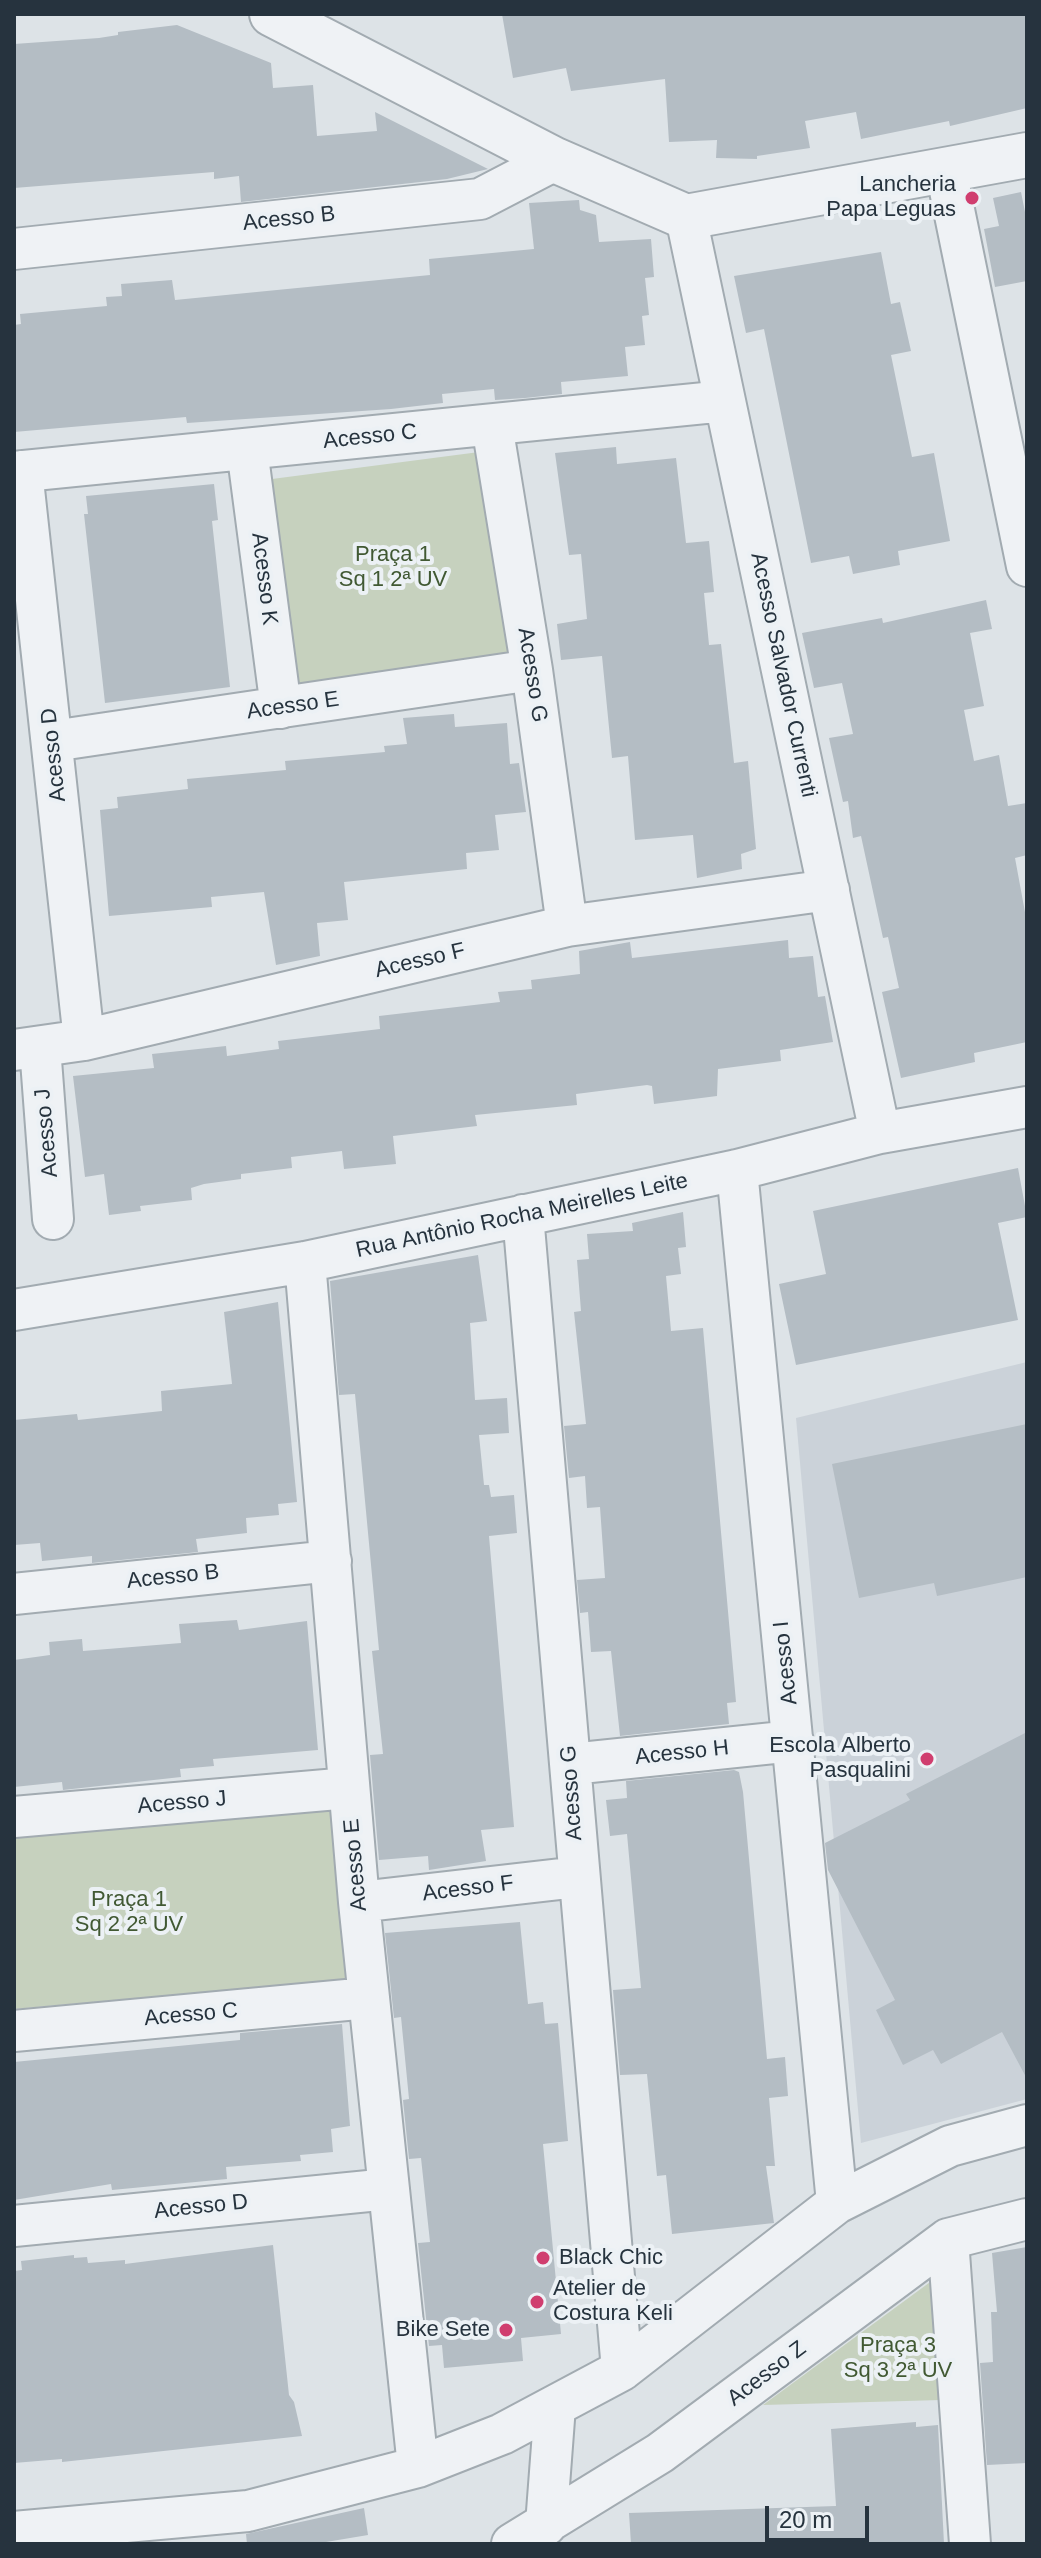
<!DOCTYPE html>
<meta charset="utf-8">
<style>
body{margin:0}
#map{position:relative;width:1041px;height:2558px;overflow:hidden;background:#dde3e7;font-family:Arial,sans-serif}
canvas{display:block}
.frame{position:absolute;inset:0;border:16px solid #26333e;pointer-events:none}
.scale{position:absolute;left:765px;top:2506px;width:104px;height:36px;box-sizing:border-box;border:4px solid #26333e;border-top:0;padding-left:10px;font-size:24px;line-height:28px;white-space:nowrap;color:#26333e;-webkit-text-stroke:6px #ecf1f5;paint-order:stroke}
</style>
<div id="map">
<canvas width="1041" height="2558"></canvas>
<div class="frame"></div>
<div class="scale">20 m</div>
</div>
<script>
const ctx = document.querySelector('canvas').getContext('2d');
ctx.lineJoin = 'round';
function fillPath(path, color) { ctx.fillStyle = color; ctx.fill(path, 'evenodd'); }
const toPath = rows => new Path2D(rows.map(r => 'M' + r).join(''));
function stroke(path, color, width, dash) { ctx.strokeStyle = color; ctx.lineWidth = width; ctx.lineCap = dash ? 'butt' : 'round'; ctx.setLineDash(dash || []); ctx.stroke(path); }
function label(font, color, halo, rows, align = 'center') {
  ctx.font = font + ' Arial,sans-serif'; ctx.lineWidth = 8; ctx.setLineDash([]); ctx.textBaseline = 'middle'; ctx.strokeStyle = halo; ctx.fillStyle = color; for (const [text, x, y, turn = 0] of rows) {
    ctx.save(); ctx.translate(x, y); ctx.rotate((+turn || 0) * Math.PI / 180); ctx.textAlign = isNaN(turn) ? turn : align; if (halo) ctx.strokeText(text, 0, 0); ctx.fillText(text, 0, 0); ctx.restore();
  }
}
fillPath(toPath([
 [1027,1362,1027,2099,861,2143,796,1418]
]), '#cbd2d9');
fillPath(toPath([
 [487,451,514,657,299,685,272,479],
 [336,1809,352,1979,14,2009,14,1837],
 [937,2277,941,2400,763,2405]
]), '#c6d1be');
fillPath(toPath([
 [502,14,1027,14,1027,108,950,126,949,121,861,139,856,112,805,121,810,148,757,156,757,159,716,158,717,140,669,142,665,79,571,91,566,68,513,78],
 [177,25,271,63,273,88,313,85,317,136,377,131,375,112,488,169,447,179,241,202,239,176,214,179,214,172,14,188,14,44,99,38,118,35,118,32],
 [1021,192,1027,222,1027,281,995,287,984,229,999,226,993,198],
 [579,200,580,210,596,215,599,242,651,239,654,277,645,278,649,315,642,316,645,345,625,347,628,376,561,382,562,394,525,398,495,400,494,389,442,394,443,403,391,409,187,423,186,417,14,432,14,325,21,324,20,314,107,306,106,297,122,296,121,284,172,280,175,300,430,275,429,259,534,249,529,203],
 [881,252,891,304,900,302,911,351,891,355,912,457,934,453,950,541,898,551,900,565,853,574,849,556,811,563,764,329,746,333,734,276],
 [616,447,617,464,676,458,686,543,709,541,714,592,704,593,709,645,721,644,734,763,748,761,756,849,741,854,742,869,697,878,693,835,635,840,628,756,612,758,602,656,561,660,557,624,587,619,581,554,569,555,555,453],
 [214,484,218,520,212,521,230,687,105,703,84,514,88,514,86,496],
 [986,600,992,629,970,633,984,706,964,710,974,761,999,755,1008,806,1027,803,1027,855,1015,858,1027,923,1027,1042,974,1053,975,1062,901,1078,882,992,899,988,888,937,883,938,861,836,853,838,848,801,843,802,829,738,853,734,842,683,814,688,802,633,882,618,883,623],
 [454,714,455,727,507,723,510,764,519,763,526,812,495,815,499,850,466,853,467,869,344,882,348,920,317,923,320,956,276,965,264,892,211,897,212,907,109,916,100,810,118,808,117,797,188,789,187,779,286,770,285,761,385,752,384,746,407,744,403,718],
 [788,940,789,958,813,956,818,997,825,996,833,1042,780,1050,781,1061,718,1069,717,1096,654,1104,652,1086,647,1085,576,1094,577,1105,475,1115,477,1126,393,1136,396,1164,344,1169,342,1151,291,1157,292,1168,241,1174,241,1179,204,1184,191,1188,192,1200,140,1206,141,1211,109,1215,104,1174,85,1177,73,1076,154,1068,152,1054,226,1046,227,1056,279,1049,278,1041,380,1029,379,1016,500,1002,498,992,532,989,531,980,580,974,579,951,630,942,632,958],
 [1018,1168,1027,1217,998,1223,1018,1320,796,1365,779,1284,826,1274,813,1211],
 [683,1212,686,1247,678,1248,681,1274,666,1276,671,1331,703,1328,736,1702,727,1703,729,1724,620,1736,611,1651,591,1652,588,1612,580,1613,577,1580,605,1578,600,1507,587,1508,585,1476,569,1478,564,1426,586,1424,574,1312,581,1311,577,1260,589,1259,587,1234,633,1231,632,1223],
 [478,1255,487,1321,470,1323,475,1400,507,1398,509,1433,479,1435,484,1485,489,1485,491,1497,514,1495,517,1533,489,1536,514,1827,481,1830,486,1861,429,1870,428,1856,379,1860,370,1755,383,1754,372,1651,379,1650,355,1394,339,1395,330,1281],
 [278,1302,297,1502,278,1504,279,1515,246,1518,247,1533,196,1539,198,1552,92,1563,92,1556,42,1561,40,1543,14,1545,14,1420,77,1414,78,1420,162,1411,161,1391,232,1384,224,1312],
 [1027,1424,1027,1577,937,1596,934,1583,859,1598,832,1464],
 [237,1620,239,1630,307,1621,318,1750,213,1759,214,1766,180,1769,181,1777,63,1790,62,1782,14,1787,14,1660,50,1655,49,1642,82,1639,83,1651,181,1643,179,1624],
 [1027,1732,1027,2079,1002,2032,941,2064,933,2050,903,2065,876,2010,895,2000,828,1870,825,1843,910,1800,906,1794],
 [734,1770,739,1772,743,1792,767,2059,785,2057,788,2096,769,2098,775,2166,766,2166,774,2223,672,2234,666,2175,657,2176,647,2074,620,2075,613,1990,641,1988,627,1834,610,1836,606,1800,627,1798,626,1781],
 [520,1922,528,2004,543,2002,545,2024,558,2023,568,2141,543,2144,561,2334,521,2338,523,2361,444,2368,442,2345,429,2346,418,2243,430,2242,421,2158,409,2159,403,2100,409,2099,401,2017,394,2018,385,1933],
 [342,2024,350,2126,331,2129,333,2152,300,2155,301,2161,226,2167,227,2179,112,2190,111,2184,14,2200,14,2062,240,2040,240,2033],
 [273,2245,289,2395,294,2402,302,2436,62,2462,62,2459,14,2463,14,2271,22,2270,21,2261,74,2255,74,2258,87,2257,88,2263,125,2260,125,2264],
 [1027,2247,1027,2463,987,2465,980,2363,993,2362,991,2312,997,2312,992,2253],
 [916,2422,916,2427,938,2425,944,2544,631,2544,629,2513,836,2506,831,2429],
 [364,2508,368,2535,314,2544,247,2544,246,2534]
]), '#b4bdc4');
const minor = toPath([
 [946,171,1027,566],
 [686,217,880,1133],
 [14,249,480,199,555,160],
 [492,425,532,670,567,926],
 [247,449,281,708],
 [22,471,84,1040],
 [14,472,725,401],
 [53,741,532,670],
 [40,1047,53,1219],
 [14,1050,84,1040,567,926,829,890],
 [737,1170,837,2203],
 [523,1215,622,2370],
 [305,1262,359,1902,418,2467],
 [14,1310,305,1262,737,1170,880,1133,1027,1107],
 [14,1594,331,1561],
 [571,1764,793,1741],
 [14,1817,349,1788],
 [359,1902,578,1877],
 [14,2031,368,1998],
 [14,2226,389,2189],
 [948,2239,970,2544],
 [546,2525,555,2406],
 [14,2532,248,2511,418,2467,502,2434,622,2370,837,2203,950,2146,1027,2125],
 [512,2544,660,2453,948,2239,1027,2219]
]);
const tertiary = toPath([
 [272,14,555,160,686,217,1027,155]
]);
stroke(minor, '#a2abb1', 44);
stroke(tertiary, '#a2abb1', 48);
stroke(minor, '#eff2f5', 40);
stroke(tertiary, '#eff2f5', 44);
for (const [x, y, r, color] of [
 [972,198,8,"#d03e6f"],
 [927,1759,8,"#d03e6f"],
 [543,2258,8,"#d03e6f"],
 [537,2302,8,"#d03e6f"],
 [506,2330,8,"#d03e6f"]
]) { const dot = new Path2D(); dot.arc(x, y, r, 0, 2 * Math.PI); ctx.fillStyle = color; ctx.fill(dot); stroke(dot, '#ecf1f5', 3); }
label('22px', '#26333e', '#ecf1f5', [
 ["Lancheria",956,185],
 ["Papa Leguas",956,210],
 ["Escola Alberto",911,1746],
 ["Pasqualini",911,1771],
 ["Black Chic",559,2258,"left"],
 ["Atelier de",553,2289,"left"],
 ["Costura Keli",553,2314,"left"],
 ["Bike Sete",490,2330]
], 'right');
label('22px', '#26333e', '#ecf1f5', [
 ["Acesso B",289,219,-6],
 ["Acesso C",370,437,-6],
 ["Acesso K",264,579,83],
 ["Acesso G",532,675,81],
 ["Acesso Salvador Currenti",783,675,78],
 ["Acesso E",293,706,-8],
 ["Acesso D",54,755,-96],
 ["Acesso F",420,961,-13],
 ["Acesso J",47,1133,-95],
 ["Rua Antônio Rocha Meirelles Leite",522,1216,-12],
 ["Acesso B",173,1577,-6],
 ["Acesso I",786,1663,-96],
 ["Acesso H",682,1753,-6],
 ["Acesso G",572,1793,-94],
 ["Acesso J",182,1803,-5],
 ["Acesso E",356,1865,-95],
 ["Acesso F",468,1889,-7],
 ["Acesso C",191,2015,-5],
 ["Acesso D",201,2207,-6],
 ["Acesso Z",767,2374,-37]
]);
label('22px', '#415933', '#ecf1f5', [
 ["Praça 1",393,555],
 ["Sq 1 2ª UV",393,580],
 ["Praça 1",129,1900],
 ["Sq 2 2ª UV",129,1925],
 ["Praça 3",898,2346],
 ["Sq 3 2ª UV",898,2371]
]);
</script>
